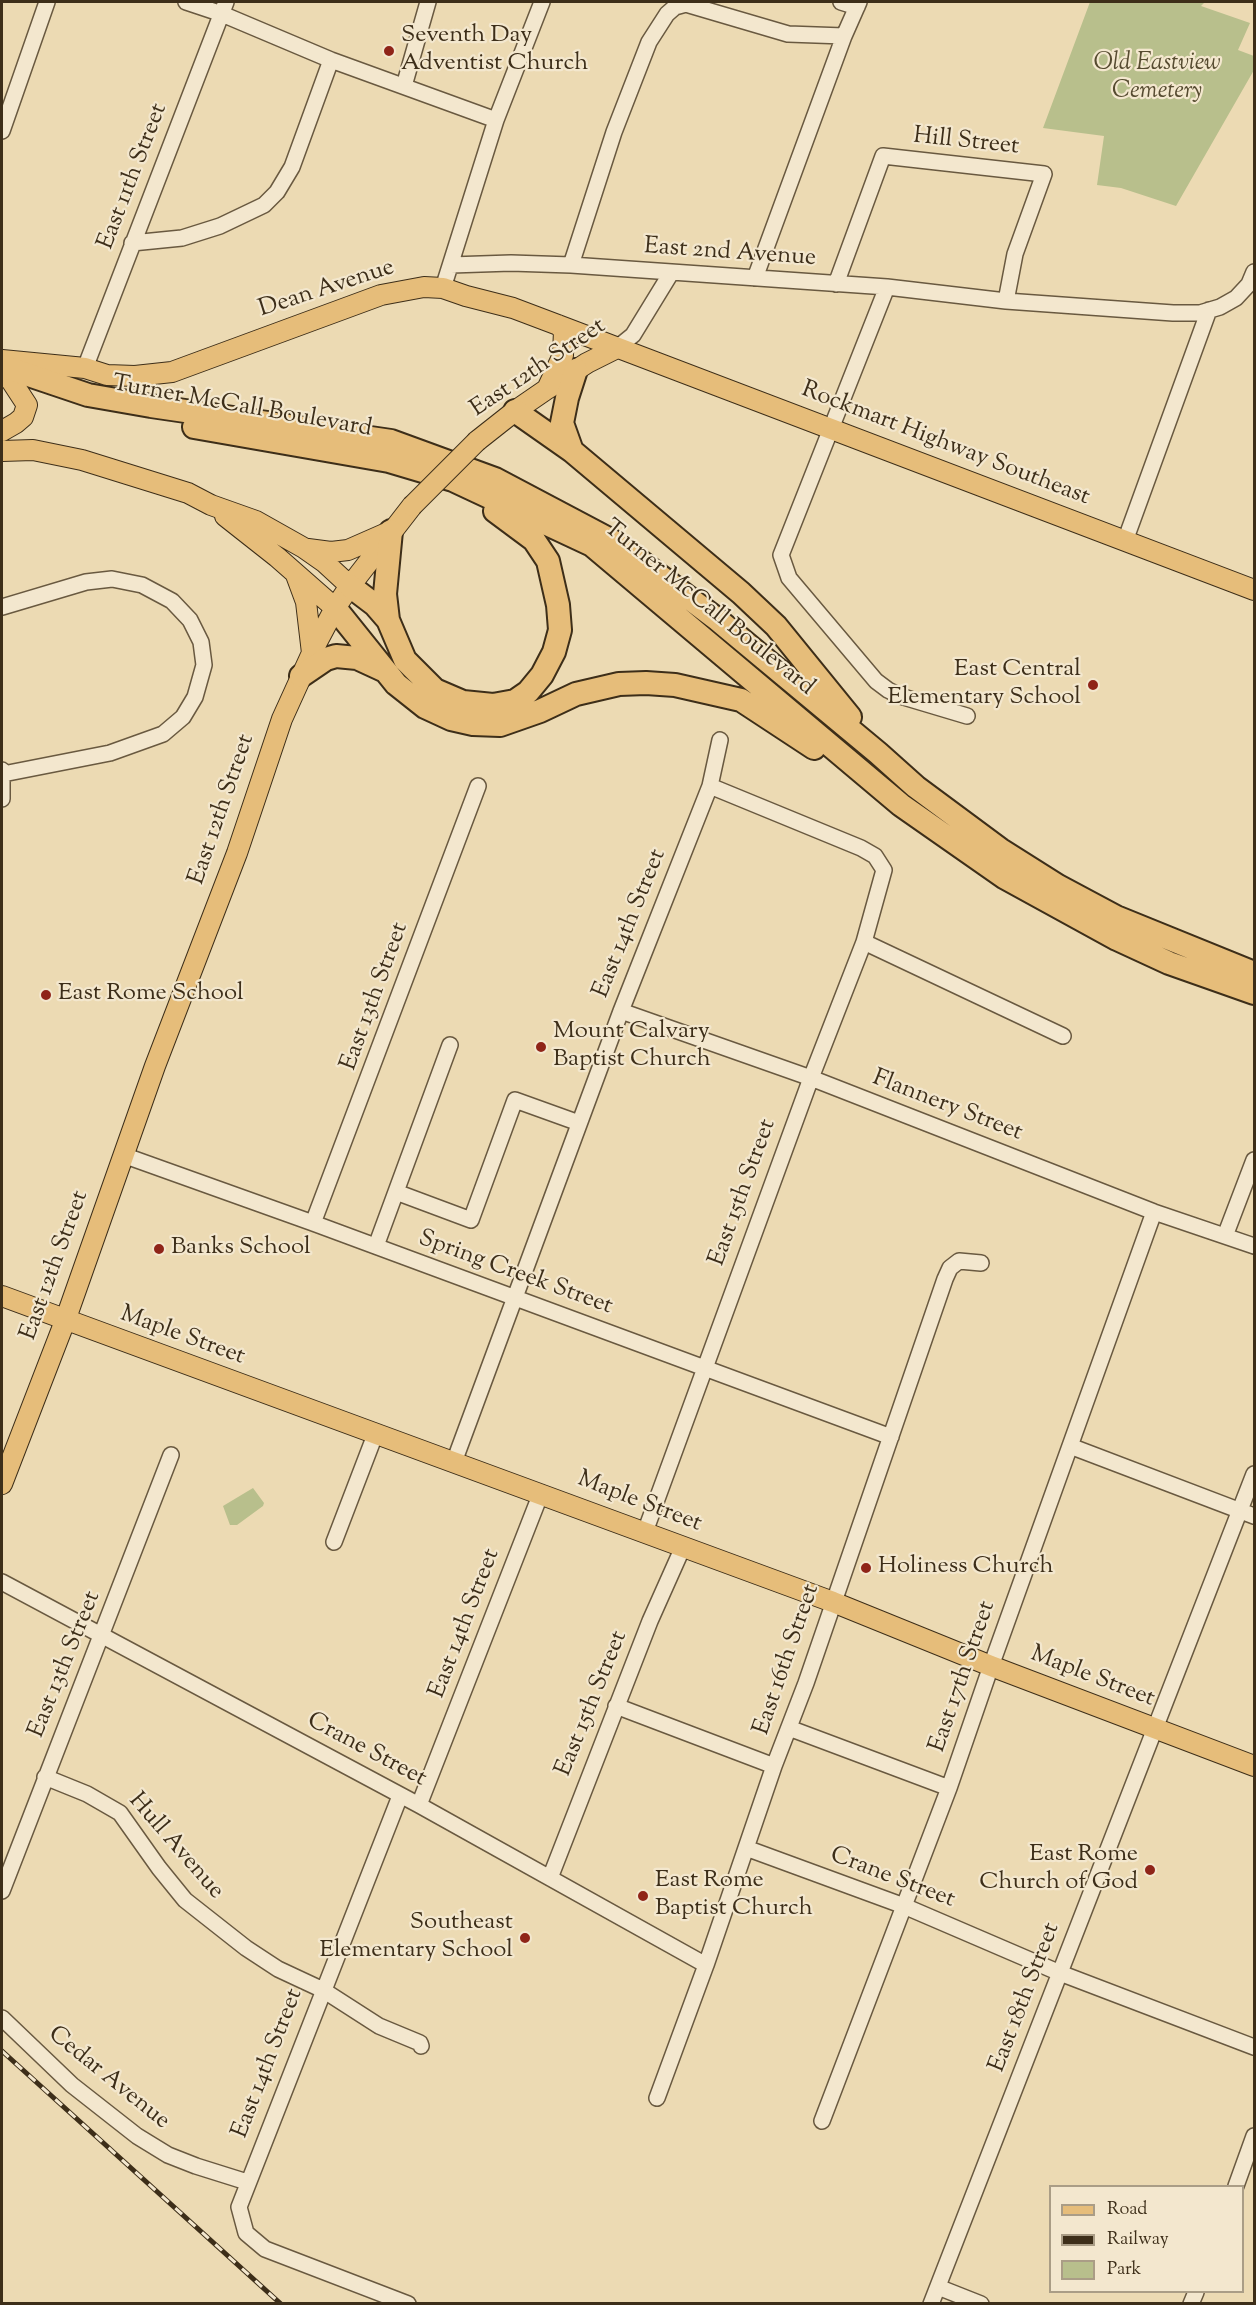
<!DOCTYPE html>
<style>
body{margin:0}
#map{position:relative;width:1256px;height:2305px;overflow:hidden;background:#ecdab3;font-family:"Sorts Mill Goudy",serif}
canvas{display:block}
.frame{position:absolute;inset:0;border:3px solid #3d2e19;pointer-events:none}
.legend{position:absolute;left:1049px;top:2185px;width:195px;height:108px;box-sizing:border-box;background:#f3e7ce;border:2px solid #aa9d86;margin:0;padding:8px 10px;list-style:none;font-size:18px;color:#3d2e19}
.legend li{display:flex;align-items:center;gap:12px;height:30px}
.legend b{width:30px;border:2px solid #aa9d86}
</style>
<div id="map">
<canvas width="1256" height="2305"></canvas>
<div class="frame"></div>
<ul class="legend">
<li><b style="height:8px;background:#e6bd7a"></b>Road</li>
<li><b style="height:8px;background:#3d2e19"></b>Railway</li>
<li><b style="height:16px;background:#b8bf8c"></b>Park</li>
</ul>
</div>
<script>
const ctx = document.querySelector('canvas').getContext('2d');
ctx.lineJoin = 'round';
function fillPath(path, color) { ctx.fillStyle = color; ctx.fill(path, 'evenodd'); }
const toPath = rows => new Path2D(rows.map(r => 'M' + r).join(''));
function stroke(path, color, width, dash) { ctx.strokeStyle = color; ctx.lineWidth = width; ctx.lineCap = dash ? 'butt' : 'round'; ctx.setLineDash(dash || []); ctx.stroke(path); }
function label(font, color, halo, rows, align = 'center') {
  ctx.font = font + ' "Sorts Mill Goudy",serif'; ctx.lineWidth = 4.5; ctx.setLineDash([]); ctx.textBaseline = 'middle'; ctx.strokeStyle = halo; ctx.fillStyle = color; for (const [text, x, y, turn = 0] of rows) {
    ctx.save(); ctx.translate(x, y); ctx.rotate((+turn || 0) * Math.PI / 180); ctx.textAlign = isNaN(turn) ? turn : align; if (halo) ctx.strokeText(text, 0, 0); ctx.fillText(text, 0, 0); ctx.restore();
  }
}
fillPath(toPath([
 [1090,2,1205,2,1201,6,1250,23,1238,50,1254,56,1254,70,1176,206,1121,188,1097,185,1104,136,1043,128],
 [253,1488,264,1503,263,1506,237,1525,230,1525,223,1506]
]), '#b8bf8c');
const minor = toPath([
 [186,2,222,14,331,60,496,120],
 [841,2,857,7],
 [404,86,428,2],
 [2,131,47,2],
 [132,243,182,238,220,226,264,205,277,192,292,167,331,60],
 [451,265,511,263,571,265,887,287,1006,301,1173,313,1200,313,1220,307,1236,298,1249,284,1254,272],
 [571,265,614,132,649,42,667,14,675,7,686,4,788,34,844,36],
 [755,278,844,36,859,2],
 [836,284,883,156,1044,174,1015,254,1006,301],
 [887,287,781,555,789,578,876,681,888,690,900,696,967,716],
 [443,288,496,120,542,2],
 [617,348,633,335,671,273],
 [85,368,226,2],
 [1125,541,1209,310],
 [2,607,86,582,112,579,142,585,172,601,190,620,201,642,204,665,195,697,183,717,163,734,110,753,3,774],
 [2,770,2,799],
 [864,942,1063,1036],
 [621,1011,811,1078,1154,1212,1254,1246],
 [123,1155,313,1223,891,1437],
 [396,1192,471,1220,515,1100,579,1123],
 [313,1223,478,786],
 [1225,1236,1254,1160],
 [376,1246,450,1045],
 [1070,1446,1254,1516],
 [454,1462,621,1011,710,786,720,740],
 [645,1532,811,1078,864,942,884,870,875,856,861,848,710,786],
 [334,1542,375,1435],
 [2,1582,419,1805,706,1965],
 [616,1706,774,1766],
 [789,1728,949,1788],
 [45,1777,87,1794,120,1813,159,1868,185,1900,246,1948,278,1969,323,1990,379,2026,420,2043,421,2046],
 [400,1796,239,2207,246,2233,265,2249,408,2304],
 [419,1805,541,1493],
 [746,1848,904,1906,1060,1973,1254,2047],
 [550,1878,650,1621,683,1547],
 [2,1891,171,1455],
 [2,2018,72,2085,137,2136,168,2155,196,2166,247,2182],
 [657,2098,706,1965,774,1766,806,1683,945,1279,950,1268,959,1261,981,1263],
 [822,2121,949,1788,991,1666,1154,1212],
 [1236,2186,1254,2136],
 [938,2287,981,2304],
 [931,2304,1254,1474],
 [1191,2304,1196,2292]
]);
const major = toPath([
 [2,360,85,368,107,375,135,376,172,372,381,295,424,287,443,288,466,296,513,308,558,325,1254,590],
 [2,376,10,379,27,405,23,417,16,423,2,431],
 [548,387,563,355,564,330,558,325],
 [477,441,515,411,547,389,587,363,617,348],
 [2,451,33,450,82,460,188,493,211,505,256,521,304,548,324,562,350,586],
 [225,516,277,557,335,608],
 [308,549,331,552,348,550,389,532],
 [296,575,306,602,312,653],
 [2,1296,833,1602,991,1666,1254,1766],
 [2,1484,65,1321,155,1066,237,853,282,719,317,642,335,608,350,586,412,506]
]);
const highway = toPath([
 [2,366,88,395,151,406,391,441,495,479,616,543,718,620,878,753,916,787,1001,850,1058,886,1116,917,1254,973],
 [515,411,572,451,741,593,776,626,850,717],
 [194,427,389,461,453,480,592,545,901,805,1004,877,1117,939,1169,963,1254,993],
 [572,451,562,423,567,398,576,370],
 [391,531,385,594,388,620,405,660,435,690,463,702,493,705,515,701,528,692,542,675,554,652,560,630,558,605,548,561,534,540,495,511],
 [350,586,375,605,388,620],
 [335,608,396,684,425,707,451,719,473,724,500,725,540,711,576,694,619,684,646,683,675,685,741,700,814,748],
 [301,676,326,659,336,656,357,658,383,670]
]);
stroke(minor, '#695940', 18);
stroke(major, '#3d2e19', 22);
stroke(highway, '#3d2e19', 26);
stroke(minor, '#f3e7ce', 15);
stroke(major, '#e6bd7a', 20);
stroke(highway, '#e6bd7a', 22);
const rail = toPath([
 [2,2051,281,2304]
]);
stroke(rail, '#3d2e19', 5);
stroke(rail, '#f3e7ce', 3, [9]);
const majorBridge = toPath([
 [412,506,477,441]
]);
stroke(majorBridge, '#3d2e19', 22, []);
stroke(majorBridge, '#e6bd7a', 20);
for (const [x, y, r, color] of [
 [389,51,6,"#8f2418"],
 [1093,685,6,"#8f2418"],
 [46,995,6,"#8f2418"],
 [541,1047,6,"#8f2418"],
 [159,1249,6,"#8f2418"],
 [866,1568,6,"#8f2418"],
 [1150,1870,6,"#8f2418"],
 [643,1896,6,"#8f2418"],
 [525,1938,6,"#8f2418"]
]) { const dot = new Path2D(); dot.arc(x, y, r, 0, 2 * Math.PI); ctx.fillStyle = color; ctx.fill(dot); stroke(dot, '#f3e7ce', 2); }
label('24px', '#3d2e19', '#f3e7ce', [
 ["Seventh Day",401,37],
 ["Adventist Church",401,65],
 ["East Central",1081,671,"right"],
 ["Elementary School",1081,699,"right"],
 ["East Rome School",58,995],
 ["Mount Calvary",553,1033],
 ["Baptist Church",553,1061],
 ["Banks School",171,1249],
 ["Holiness Church",878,1568],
 ["East Rome",1138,1856,"right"],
 ["Church of God",1138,1884,"right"],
 ["East Rome",655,1882],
 ["Baptist Church",655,1910],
 ["Southeast",513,1924,"right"],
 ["Elementary School",513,1952,"right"]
], 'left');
label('italic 24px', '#564b30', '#f3e7ce', [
 ["Old Eastview",1157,65],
 ["Cemetery",1157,93]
]);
label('24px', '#3d2e19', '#f3e7ce', [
 ["Hill Street",966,143,6],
 ["East 11th Street",134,177,-69],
 ["East 2nd Avenue",730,254,4],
 ["Dean Avenue",327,290,-18],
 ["East 12th Street",539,369,-34],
 ["Turner McCall Boulevard",242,408,10],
 ["Rockmart Highway Southeast",945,445,21],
 ["Turner McCall Boulevard",708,609,39],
 ["East 12th Street",223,810,-71],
 ["East 14th Street",631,924,-68],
 ["East 13th Street",376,997,-70],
 ["Flannery Street",947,1107,21],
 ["East 15th Street",744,1193,-70],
 ["East 12th Street",56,1266,-70],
 ["Spring Creek Street",515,1274,20],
 ["Maple Street",182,1337,20],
 ["Maple Street",639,1503,21],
 ["East 14th Street",466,1624,-69],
 ["East 16th Street",788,1660,-71],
 ["East 13th Street",66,1665,-68],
 ["East 17th Street",964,1677,-71],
 ["Maple Street",1092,1678,21],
 ["East 15th Street",593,1704,-68],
 ["Crane Street",366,1751,28],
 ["Hull Avenue",175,1847,49],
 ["Crane Street",892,1879,21],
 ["East 18th Street",1026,1998,-69],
 ["East 14th Street",269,2064,-69],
 ["Cedar Avenue",108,2079,39]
]);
</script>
